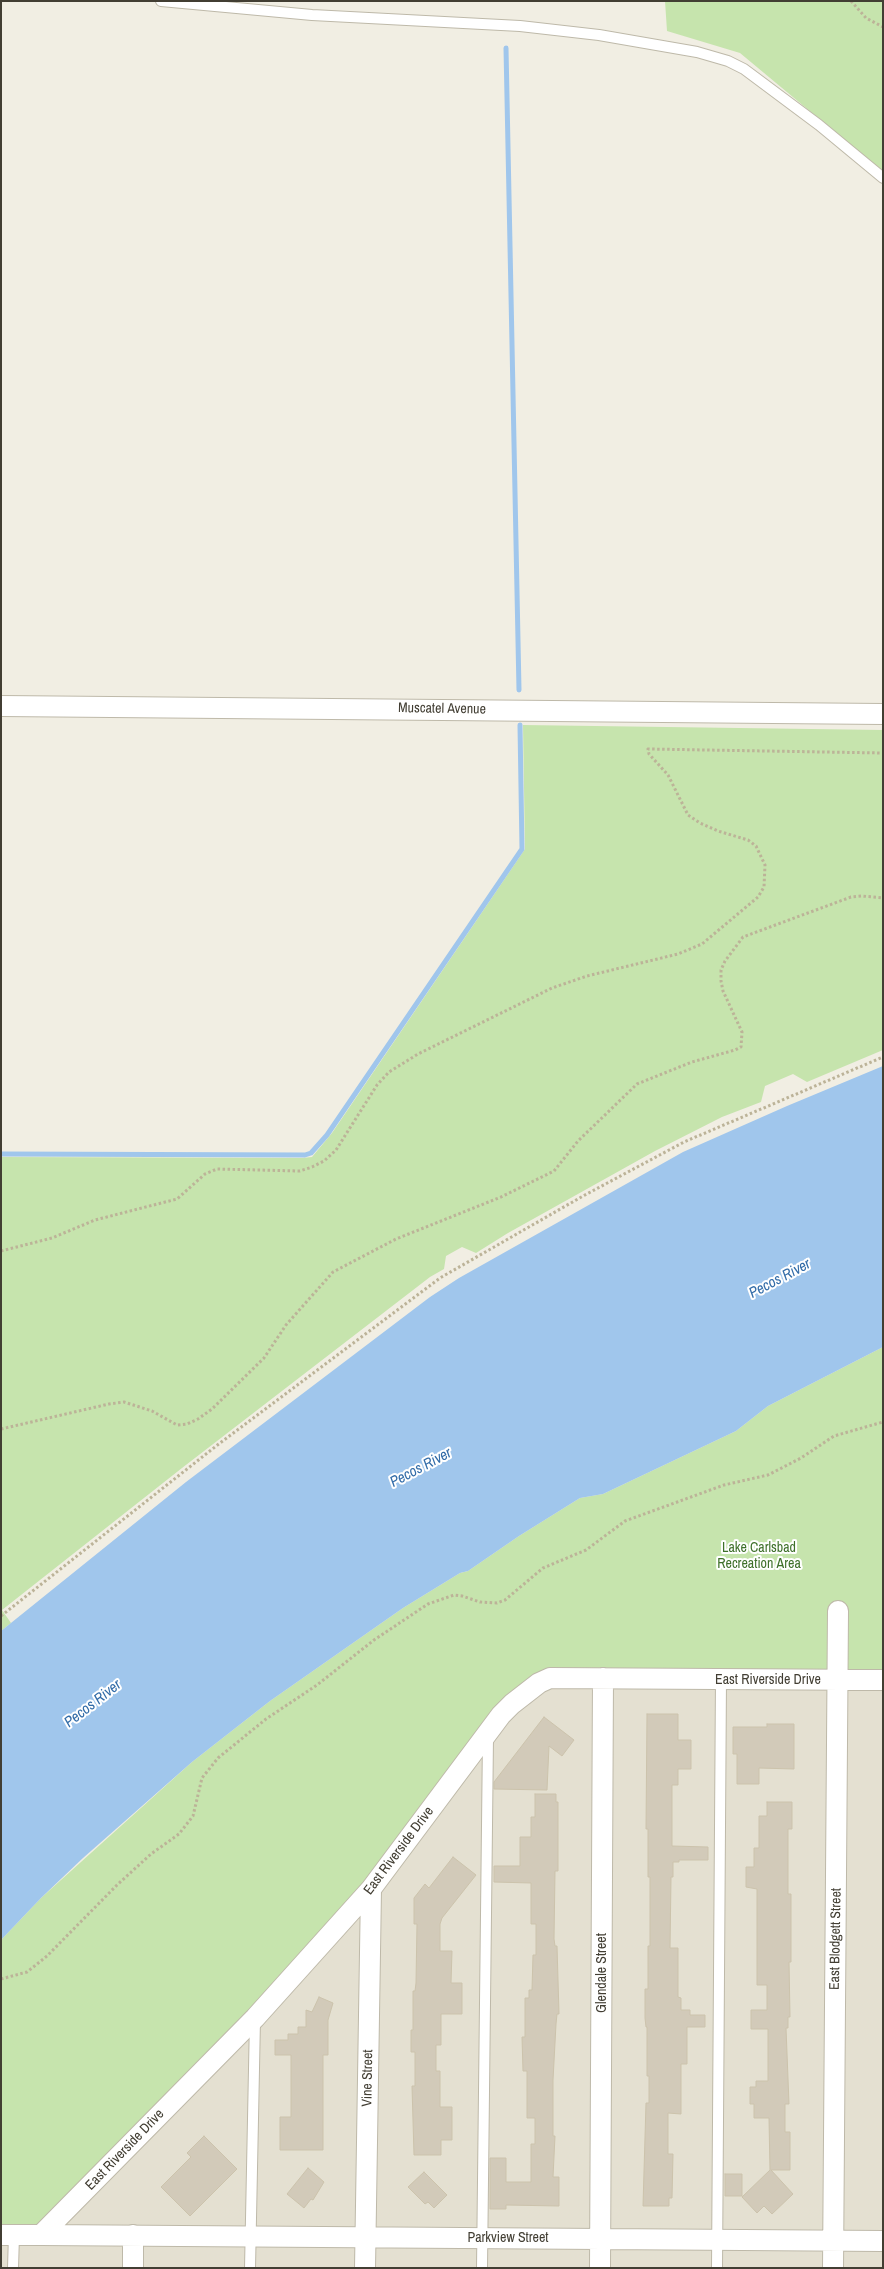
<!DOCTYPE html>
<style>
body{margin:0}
#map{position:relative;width:884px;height:2269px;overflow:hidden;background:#f1eee3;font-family:"Archivo Narrow",sans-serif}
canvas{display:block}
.frame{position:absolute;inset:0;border:2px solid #423e33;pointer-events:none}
</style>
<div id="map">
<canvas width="884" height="2269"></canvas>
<div class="frame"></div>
</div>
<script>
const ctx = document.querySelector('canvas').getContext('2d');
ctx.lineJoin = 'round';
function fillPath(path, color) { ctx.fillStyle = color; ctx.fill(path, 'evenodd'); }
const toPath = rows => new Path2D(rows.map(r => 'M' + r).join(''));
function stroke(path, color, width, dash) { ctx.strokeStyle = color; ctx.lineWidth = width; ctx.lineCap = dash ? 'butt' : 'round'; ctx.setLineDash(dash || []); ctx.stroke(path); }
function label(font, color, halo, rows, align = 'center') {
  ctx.font = font + ' "Archivo Narrow",sans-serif'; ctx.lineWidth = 4; ctx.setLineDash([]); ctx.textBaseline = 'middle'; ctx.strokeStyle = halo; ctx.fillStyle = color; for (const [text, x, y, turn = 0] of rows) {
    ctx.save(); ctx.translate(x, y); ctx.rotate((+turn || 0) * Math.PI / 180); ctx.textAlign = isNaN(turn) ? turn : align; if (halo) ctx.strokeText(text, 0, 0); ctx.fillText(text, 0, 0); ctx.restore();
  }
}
fillPath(toPath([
 [883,1680,883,2268,1,2268,1,2235,539,1683]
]), '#e4e0d1');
fillPath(toPath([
 [665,1,883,1,883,172,740,53,667,31],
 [523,725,883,730,883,1050,807,1082,793,1074,765,1086,761,1102,722,1117,655,1151,508,1233,476,1253,462,1247,446,1256,444,1269,430,1277,182,1468,2,1610,11,1623,1,1631,1,1157,302,1158,312,1157,332,1133,525,849],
 [883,1347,883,1680,539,1683,371,1889,41,2235,1,2235,1,1940,41,1898,192,1762,270,1701,403,1608,460,1573,468,1571,519,1536,580,1498,603,1494,736,1431,768,1406]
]), '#c6e4ad');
fillPath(toPath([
 [883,1066,883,1347,768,1406,736,1431,603,1494,580,1498,519,1536,468,1571,460,1573,403,1608,270,1701,192,1762,83,1858,41,1898,1,1940,1,1631,186,1482,430,1297,459,1278,683,1152,787,1106]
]), '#a0c6ec');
stroke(toPath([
 [506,48,519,690],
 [1,1154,305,1155,311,1153,327,1135,522,849,520,725]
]), '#a0c6ec', 5);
const building = toPath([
 [647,1714,678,1714,678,1740,691,1740,691,1769,678,1769,678,1785,672,1785,672,1846,708,1847,708,1860,679,1860,679,1862,673,1862,673,1877,671,1877,670,1948,678,1948,678,1997,681,1998,681,2010,690,2010,690,2015,705,2015,705,2027,687,2027,687,2064,681,2064,681,2114,668,2113,668,2154,673,2154,672,2198,669,2198,669,2206,643,2206,646,2103,649,2103,649,2076,647,2076,647,2027,646,2027,645,2018,645,1989,648,1989,648,1946,650,1946,650,1877,648,1877,648,1829,646,1829,647,1714],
 [544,1717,574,1740,562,1756,549,1746,547,1790,494,1789,494,1782,544,1717],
 [767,1724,794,1724,794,1769,759,1768,759,1784,737,1784,737,1754,733,1754,733,1727,767,1727,767,1724],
 [535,1794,556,1794,556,1802,558,1802,558,1871,555,1871,554,1939,555,1946,557,1946,559,2014,557,2014,556,2024,553,2080,553,2136,555,2136,553,2177,559,2177,559,2206,506,2205,506,2209,490,2209,490,2158,506,2158,506,2182,531,2182,531,2144,535,2144,535,2118,527,2118,527,2071,523,2071,522,2037,525,2037,525,1998,529,1998,529,1990,532,1990,533,1955,536,1955,536,1924,531,1924,531,1883,494,1882,494,1866,520,1866,520,1837,531,1837,531,1817,535,1817,535,1794],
 [767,1802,792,1802,792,1829,788,1829,788,1894,791,1894,791,1962,789,1962,790,2017,788,2017,788,2028,786,2028,789,2104,785,2104,785,2132,790,2132,790,2170,771,2170,793,2194,772,2214,764,2206,757,2213,742,2197,770,2170,769,2118,754,2118,754,2104,750,2104,750,2087,756,2087,756,2081,768,2081,768,2029,751,2029,751,2010,767,2010,767,1985,757,1985,757,1889,746,1887,746,1867,754,1867,754,1848,759,1848,759,1816,767,1816,767,1802],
 [453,1857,476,1875,442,1918,440,1924,440,1951,452,1951,451,1983,462,1983,462,2014,441,2014,441,2045,436,2045,436,2071,440,2071,440,2107,452,2107,452,2140,441,2140,441,2155,414,2155,412,2086,415,2086,415,2052,411,2052,411,2030,413,2030,413,1991,415,1991,416,1983,417,1924,414,1924,414,1898,425,1884,429,1888,453,1857],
 [319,1997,333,2003,328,2020,328,2055,323,2055,323,2150,280,2150,280,2117,291,2117,291,2055,275,2055,275,2040,288,2040,288,2034,298,2034,298,2027,306,2027,306,2010,312,2012,319,1997],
 [204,2136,237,2169,190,2216,161,2187,191,2157,187,2153,204,2136],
 [308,2168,324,2182,313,2200,311,2199,304,2208,287,2194,308,2168],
 [424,2172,447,2195,434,2208,428,2202,425,2204,408,2187,424,2172],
 [725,2174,742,2174,742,2196,725,2196,725,2174]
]);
fillPath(building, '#d2cab9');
stroke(building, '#ccc3ac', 1);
const service = toPath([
 [161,1,312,15,520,26,599,35,697,52,728,61,744,69,819,125,883,178],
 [13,2268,14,2235],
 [250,2268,255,2019],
 [482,2268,488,1737],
 [717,2268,721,1679]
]);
const minor = toPath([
 [1,706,883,714],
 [1,2235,41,2235,255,2018,371,1889,501,1715,512,1704,539,1683,550,1678,883,1680],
 [41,2235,883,2241],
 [133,2268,133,2235],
 [365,2268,371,1889],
 [600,2268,603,1678],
 [833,2268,838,1611]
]);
stroke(service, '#beb9a9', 12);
stroke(minor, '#beb9a9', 22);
stroke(toPath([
 [851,1,866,18,883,27],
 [1,1251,52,1238,95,1220,177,1199,205,1174,217,1169,300,1171,312,1167,324,1161,336,1150,377,1085,389,1072,418,1054,552,988,587,976,678,954,702,944,758,897,764,887,765,865,756,846,748,840,718,831,700,823,688,815,668,775,649,754,648,749,883,753],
 [1,1429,109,1404,124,1402,152,1411,177,1425,187,1424,198,1419,212,1409,264,1358,286,1325,333,1272,396,1239,501,1197,554,1171,578,1141,637,1084,692,1062,735,1050,741,1047,742,1032,723,991,721,981,721,970,725,961,743,937,851,897,862,896,883,898],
 [1,1616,220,1443,440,1278,583,1196,684,1142,883,1057],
 [1,1979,27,1972,47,1956,117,1885,151,1854,179,1834,193,1816,202,1778,218,1758,266,1719,317,1685,374,1640,428,1604,454,1595,462,1596,480,1602,497,1603,505,1600,543,1568,586,1550,625,1521,724,1485,768,1475,801,1458,834,1436,883,1422]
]), '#bcb398', 3, [2.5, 2.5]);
stroke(service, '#fff', 10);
stroke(minor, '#fff', 20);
label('14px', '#423e33', '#fff', [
 ["Muscatel Avenue",442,709,1],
 ["East Riverside Drive",768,1680],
 ["East Riverside Drive",399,1851,-53],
 ["East Blodgett Street",836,1939,-89],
 ["Glendale Street",602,1973,-90],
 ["Vine Street",368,2078,-89],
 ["East Riverside Drive",125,2150,-46],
 ["Parkview Street",508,2238]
]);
label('14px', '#3e702a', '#fff', [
 ["Lake Carlsbad",759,1548],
 ["Recreation Area",759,1564]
]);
label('italic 15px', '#326ca8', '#fff', [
 ["Pecos River",780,1279,-28],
 ["Pecos River",421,1468,-28],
 ["Pecos River",93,1704,-38]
]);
</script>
